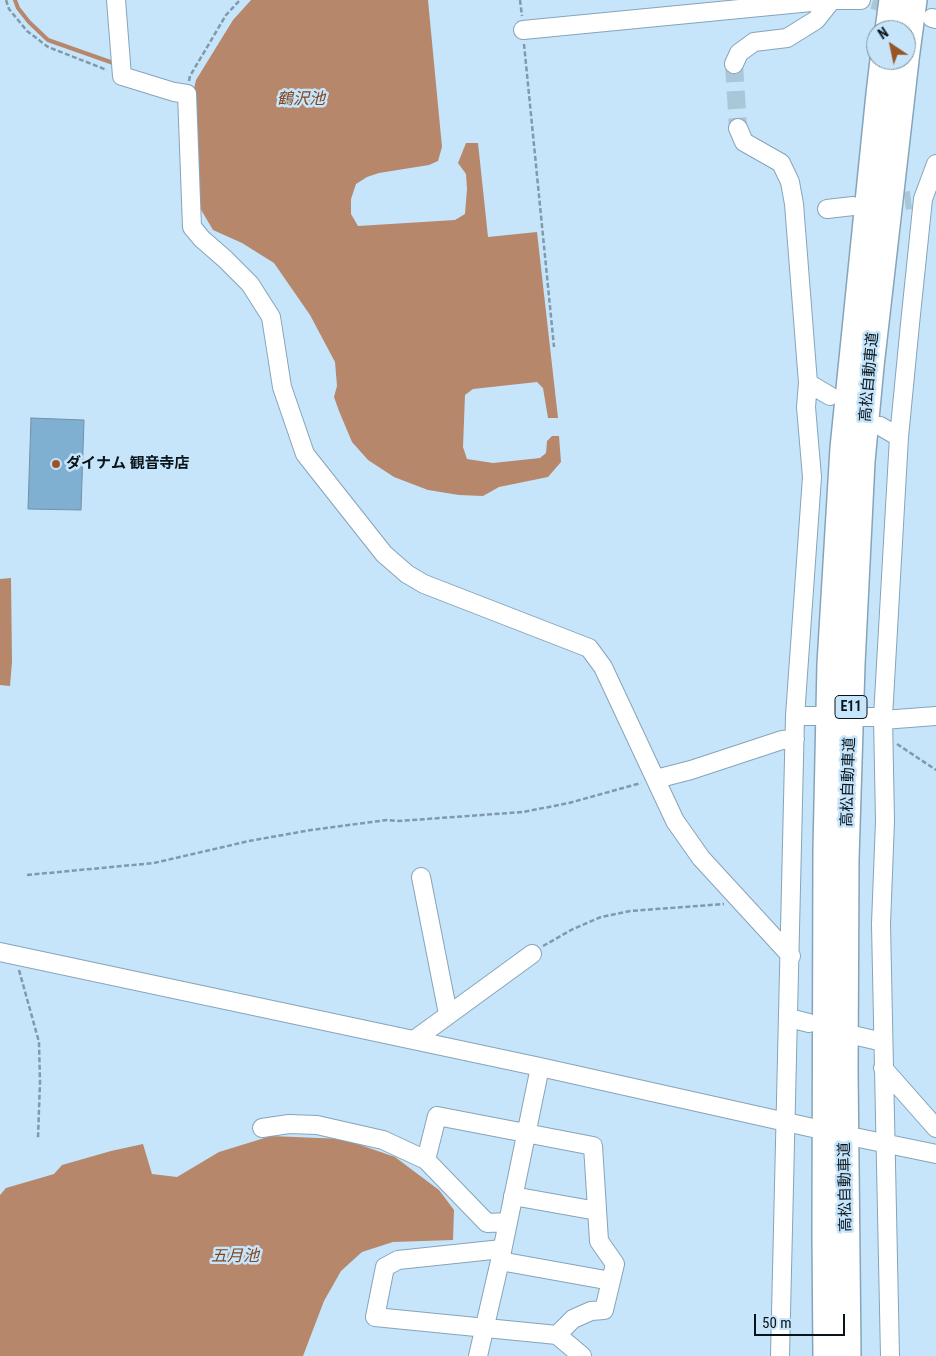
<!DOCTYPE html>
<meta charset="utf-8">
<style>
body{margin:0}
#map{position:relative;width:936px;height:1356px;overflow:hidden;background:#c6e5fb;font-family:"Roboto Condensed",sans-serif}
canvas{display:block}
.north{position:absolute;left:866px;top:20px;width:50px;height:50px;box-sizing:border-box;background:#c6e5fb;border:1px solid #7a91a1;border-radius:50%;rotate:326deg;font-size:14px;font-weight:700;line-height:20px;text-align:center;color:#08131a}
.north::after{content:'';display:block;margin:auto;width:18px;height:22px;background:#995428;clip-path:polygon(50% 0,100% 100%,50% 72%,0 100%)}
.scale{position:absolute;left:754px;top:1314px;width:91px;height:22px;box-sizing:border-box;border:2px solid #08131a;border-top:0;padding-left:6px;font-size:15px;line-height:18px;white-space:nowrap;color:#08131a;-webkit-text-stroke:4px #c6e5fb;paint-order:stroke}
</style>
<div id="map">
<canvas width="936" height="1356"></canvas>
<div class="north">N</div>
<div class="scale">50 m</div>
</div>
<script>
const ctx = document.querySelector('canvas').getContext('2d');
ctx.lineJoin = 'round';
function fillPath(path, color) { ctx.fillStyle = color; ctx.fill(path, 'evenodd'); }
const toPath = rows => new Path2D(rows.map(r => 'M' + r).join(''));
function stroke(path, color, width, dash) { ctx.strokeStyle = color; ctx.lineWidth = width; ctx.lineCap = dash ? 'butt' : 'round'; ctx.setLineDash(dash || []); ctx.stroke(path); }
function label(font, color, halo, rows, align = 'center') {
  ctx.font = font + ' "Roboto Condensed","Noto Sans JP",sans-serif'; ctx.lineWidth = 5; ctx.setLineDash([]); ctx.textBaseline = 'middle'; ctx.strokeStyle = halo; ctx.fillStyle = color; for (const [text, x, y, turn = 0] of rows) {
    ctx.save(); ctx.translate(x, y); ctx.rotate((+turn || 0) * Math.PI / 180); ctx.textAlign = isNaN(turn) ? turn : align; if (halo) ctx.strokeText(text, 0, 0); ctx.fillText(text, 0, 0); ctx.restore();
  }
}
fillPath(toPath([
 [251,0,428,0,442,147,438,161,429,165,379,173,367,177,356,184,351,199,351,214,358,226,455,220,465,214,467,189,466,174,458,163,466,143,478,143,488,237,537,232,558,418,548,418,543,388,537,382,473,389,465,395,463,447,467,459,493,463,540,458,546,453,547,441,552,436,559,436,561,462,548,477,499,487,483,496,459,495,428,490,394,477,368,460,352,442,339,411,334,397,337,386,335,362,310,315,274,263,242,243,213,230,200,208,192,97,196,80,233,20],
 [11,578,12,662,10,686,0,685,0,579],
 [271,1136,343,1139,395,1157,439,1190,454,1210,453,1240,393,1242,362,1252,341,1271,324,1301,303,1356,0,1356,0,1195,6,1188,54,1174,62,1165,111,1151,143,1144,152,1174,177,1177,219,1152]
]), '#b7876b');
stroke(toPath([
 [15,0,18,8,29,22,48,40,116,64]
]), '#b7876b', 4);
const building = toPath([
 [31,418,84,420,81,510,28,509,31,418]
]);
fillPath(building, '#7fafd1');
stroke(building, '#7390a5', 1);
stroke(toPath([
 [873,0,901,8],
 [734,64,738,128],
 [878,204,911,200]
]), '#aac6d9', 18, [18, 9]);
const minor = toPath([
 [116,0,122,76,174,92,187,94,192,227,202,239,225,259,250,284,271,317,282,387,305,454,384,554,407,574,424,584,589,648,603,667,675,821,701,858,791,956],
 [932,18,936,19],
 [523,30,832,0,861,0],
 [734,64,739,53,754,42,787,38,816,20,832,0],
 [738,128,744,142,781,163,790,182,794,204,808,383,806,407,812,477,795,716,780,1356],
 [827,209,853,206],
 [808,383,830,396],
 [880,426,899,437],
 [795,716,817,716],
 [863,717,883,717],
 [883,720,936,716],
 [656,779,691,770,782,740,795,739],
 [421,877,448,1014],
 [0,952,540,1067,813,1128],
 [789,1018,809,1023],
 [857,1036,883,1042],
 [414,1040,532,954],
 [883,1068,936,1128],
 [262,1128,289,1124,317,1125,383,1140,426,1160,487,1223,508,1222],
 [859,1138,936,1154],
 [426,1160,437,1116,593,1146,599,1241,615,1264,604,1310,591,1311,573,1319,557,1335],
 [513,1196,597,1211],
 [502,1249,398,1260,385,1267,375,1317,557,1335,582,1356],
 [500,1261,611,1281],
 [478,1356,500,1261,540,1067],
 [890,1356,881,924,885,821,883,717,899,437,910,324,923,199,936,164]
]);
const highway = toPath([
 [888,30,892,0],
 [906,59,914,0],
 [826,1356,825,1234,826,850,830,664,843,448,879,94,883,60],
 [848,1356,845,1070,846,859,852,664,862,461,871,366,906,60]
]);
stroke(minor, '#86a4b9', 20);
stroke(highway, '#86a4b9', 28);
stroke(toPath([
 [6,0,9,9,27,31,48,47,107,70],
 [520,0,522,16],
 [524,44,554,347],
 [189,81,190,76,226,15,240,0],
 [897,744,936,770],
 [27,875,154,863,249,841,311,830,387,820,399,821,523,812,569,803,641,783],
 [543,946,573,929,601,917,630,911,724,904],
 [19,970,39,1042,40,1082,38,1138]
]), '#8199a9', 2.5, [5, 2.5]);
stroke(minor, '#fff', 18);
stroke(highway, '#fff', 25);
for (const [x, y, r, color] of [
 [56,464,5,"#995428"]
]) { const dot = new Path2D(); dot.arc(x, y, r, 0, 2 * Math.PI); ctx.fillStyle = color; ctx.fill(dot); stroke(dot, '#c6e5fb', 2); }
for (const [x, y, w] of [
 [851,707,32]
]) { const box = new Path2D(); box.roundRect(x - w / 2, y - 11.5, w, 23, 4); ctx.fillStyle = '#c6e5fb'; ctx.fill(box); stroke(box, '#08131a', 1); }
label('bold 14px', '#08131a', null, [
 ["E11",851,707]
]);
label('15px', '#08131a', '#c6e5fb', [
 ["高松自動車道",870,377,-85],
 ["高松自動車道",849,782,-88],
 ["高松自動車道",846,1187,-91]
]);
label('bold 15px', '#08131a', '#c6e5fb', [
 ["ダイナム 観音寺店",66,464]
], 'left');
label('italic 16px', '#83451b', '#c6e5fb', [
 ["鶴沢池",301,100],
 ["五月池",235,1257]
]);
</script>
